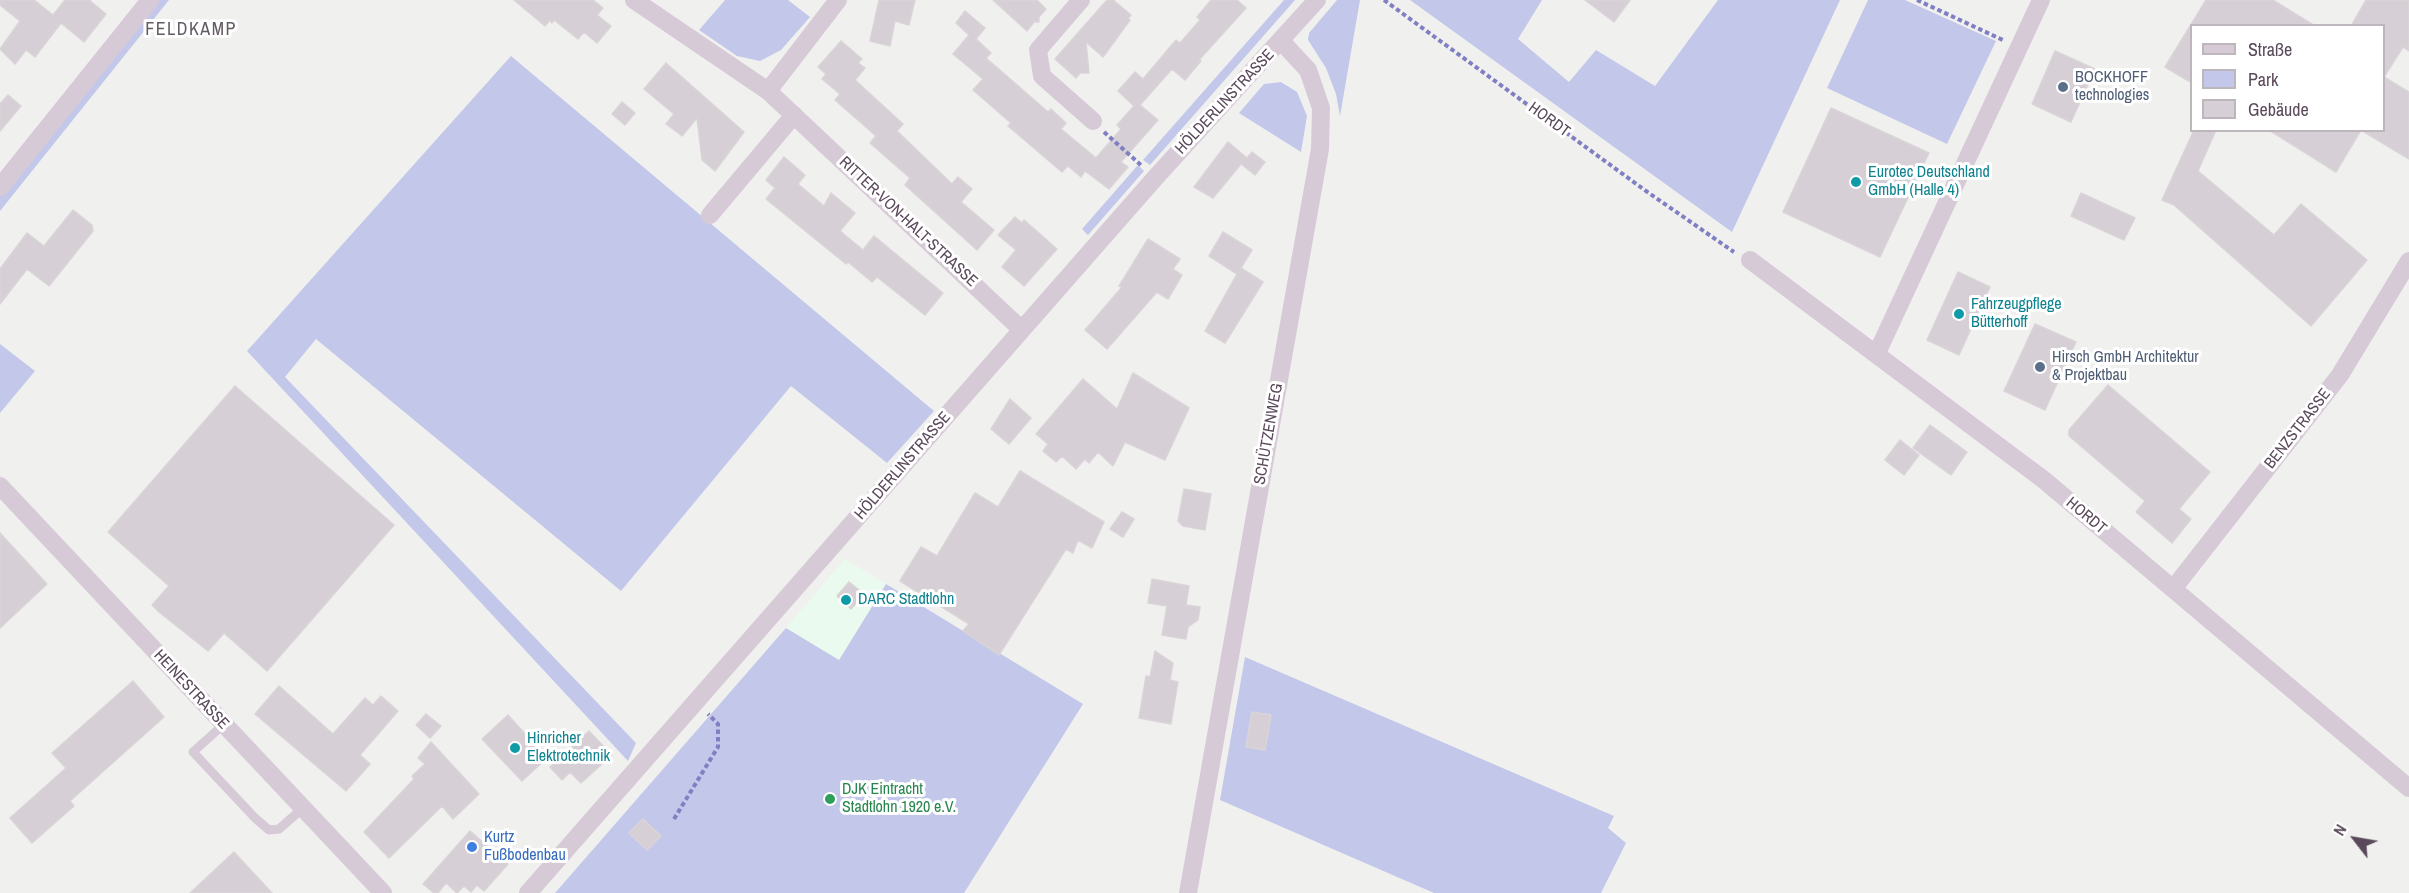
<!DOCTYPE html>
<meta charset="utf-8">
<style>
body{margin:0}
#map{position:relative;width:2409px;height:893px;overflow:hidden;background:#f0f1ef;font-family:"Archivo Narrow",sans-serif}
canvas{display:block}
.legend{position:absolute;left:2190px;top:24px;width:195px;height:108px;box-sizing:border-box;background:#fff;border:2px solid #bdb6bd;margin:0;padding:8px 10px;list-style:none;font-size:18px;color:#5a495a}
.legend li{display:flex;align-items:center;gap:12px;height:30px}
.legend b{width:30px;border:2px solid #bdb6bd}
.north{position:absolute;left:2325px;top:809px;width:60px;height:60px;-webkit-text-stroke:4px #fff;paint-order:stroke;rotate:301deg;font-size:16px;font-weight:700;line-height:24px;text-align:center;color:#5a495a}
.north::after{content:'';display:block;margin:auto;width:21px;height:27px;background:#5a495a;clip-path:polygon(50% 0,100% 100%,50% 72%,0 100%)}
</style>
<div id="map">
<canvas width="2409" height="893"></canvas>
<ul class="legend">
<li><b style="height:8px;background:#d7cad7"></b>Straße</li>
<li><b style="height:16px;background:#c3c7e9"></b>Park</li>
<li><b style="height:16px;background:#d6cfd5"></b>Gebäude</li>
</ul>
<div class="north">N</div>
</div>
<script>
const ctx = document.querySelector('canvas').getContext('2d');
ctx.lineJoin = 'round';
function fillPath(path, color) { ctx.fillStyle = color; ctx.fill(path, 'evenodd'); }
const toPath = rows => new Path2D(rows.map(r => 'M' + r).join(''));
function stroke(path, color, width, dash) { ctx.strokeStyle = color; ctx.lineWidth = width; ctx.lineCap = dash ? 'butt' : 'round'; ctx.setLineDash(dash || []); ctx.stroke(path); }
function label(font, color, halo, rows, align = 'center') {
  ctx.font = font + ' "Archivo Narrow",sans-serif'; ctx.lineWidth = 6; ctx.setLineDash([]); ctx.textBaseline = 'middle'; ctx.strokeStyle = halo; ctx.fillStyle = color; for (const [text, x, y, turn = 0] of rows) {
    ctx.save(); ctx.translate(x, y); ctx.rotate((+turn || 0) * Math.PI / 180); ctx.textAlign = isNaN(turn) ? turn : align; if (halo) ctx.strokeText(text, 0, 0); ctx.fillText(text, 0, 0); ctx.restore();
  }
}
fillPath(toPath([
 [845,559,886,584,839,661,786,628]
]), '#ebfaee');
fillPath(toPath([
 [155,0,169,0,0,211,0,194],
 [725,0,788,0,810,17,781,50,760,61,737,56,699,30],
 [1284,0,1295,0,1150,165,1143,160],
 [1337,0,1360,0,1340,116,1336,94,1326,68,1308,40,1309,33],
 [1410,0,1542,0,1518,39,1569,82,1596,50,1655,86,1718,0,1840,0,1732,232],
 [1868,0,1905,0,1996,41,1947,144,1827,88],
 [511,56,934,411,887,463,791,386,621,591,316,339,285,377,636,743,628,761,247,351],
 [1281,82,1297,92,1307,116,1301,152,1239,113,1264,84],
 [1138,165,1144,171,1088,235,1082,229],
 [0,344,35,371,0,413],
 [886,584,1083,704,964,893,555,893,786,628,839,660],
 [1245,657,1614,816,1608,828,1626,843,1601,893,1434,893,1220,800]
]), '#c3c7e9');
const building = toPath([
 [0,0,34,0,53,15,65,0,89,0,106,14,84,42,61,23,35,57,26,50,15,64,0,49,20,21,0,5,0,0],
 [514,0,593,0,603,8,597,15,611,26,597,43,584,32,578,39,554,20,552,23,550,20,545,26,514,0],
 [879,0,915,0,909,25,895,21,890,46,870,41,879,0],
 [993,0,1037,0,1046,9,1039,17,1039,22,1034,22,1027,31,993,0],
 [1107,0,1113,0,1131,15,1128,18,1130,20,1103,57,1086,42,1089,73,1080,73,1076,78,1055,59,1107,0],
 [1211,0,1237,0,1246,8,1199,60,1201,61,1185,80,1172,69,1140,105,1158,120,1121,162,1128,167,1109,189,1085,171,1081,177,1068,166,1062,172,1008,126,1011,123,973,90,983,79,953,54,969,35,956,23,965,11,985,28,976,39,991,53,986,58,1048,112,1051,109,1066,123,1061,129,1096,158,1121,129,1117,125,1134,106,1118,91,1135,72,1143,79,1176,40,1180,43,1200,20,1197,17,1211,0],
 [1585,0,1630,0,1614,22,1585,0],
 [2206,0,2273,0,2315,26,2192,26,2192,83,2165,67,2206,0],
 [2366,0,2409,0,2409,51,2403,47,2384,77,2409,92,2409,159,2361,130,2384,130,2384,26,2351,26,2366,0],
 [841,41,862,59,858,63,865,68,855,80,903,124,897,131,952,184,958,177,972,189,961,202,994,230,977,250,905,185,910,178,870,143,876,136,835,100,840,94,822,79,826,74,818,67,841,41],
 [2055,51,2095,69,2071,122,2032,104,2055,51],
 [666,63,744,132,715,171,702,160,697,118,682,136,666,124,674,114,644,89,666,63],
 [8,95,21,106,0,131,0,104,8,95],
 [622,102,635,113,625,125,612,114,622,102],
 [1831,108,1929,153,1880,257,1783,212,1831,108],
 [2194,130,2216,130,2198,171,2274,235,2301,204,2367,260,2311,326,2174,205,2162,200,2194,130],
 [2269,130,2361,130,2336,172,2269,130],
 [1228,142,1247,158,1252,152,1265,162,1255,175,1241,164,1213,198,1194,187,1228,142],
 [784,157,805,175,798,184,824,206,831,193,855,213,840,231,863,250,874,236,943,293,925,315,877,277,872,282,848,262,846,264,766,199,775,188,766,180,784,157],
 [2081,193,2135,218,2124,240,2071,216,2081,193],
 [73,210,92,225,93,231,49,286,27,269,0,304,0,269,27,233,44,246,73,210],
 [1015,217,1022,223,1024,220,1057,249,1024,286,1002,267,1016,250,998,235,1015,217],
 [1223,232,1252,250,1241,268,1263,282,1225,343,1205,331,1237,274,1209,256,1223,232],
 [1148,239,1180,259,1173,269,1182,275,1168,299,1157,292,1107,349,1085,330,1122,287,1119,286,1148,239],
 [1958,272,1990,287,1959,355,1927,340,1958,272],
 [2035,324,2076,342,2045,410,2004,391,2035,324],
 [1133,373,1189,408,1165,460,1125,442,1113,466,1098,452,1089,463,1085,459,1076,469,1062,456,1056,462,1043,451,1048,444,1036,434,1083,379,1117,409,1133,373],
 [2108,385,2210,472,2179,509,2191,519,2172,543,2136,512,2145,501,2069,436,2069,430,2108,385],
 [235,386,394,525,267,671,224,633,208,651,159,612,152,605,169,586,108,532,235,386],
 [1010,399,1031,418,1009,444,991,429,1010,399],
 [1930,425,1967,452,1951,475,1913,448,1930,425],
 [1900,440,1919,455,1904,475,1885,460,1900,440],
 [1020,471,1104,522,1092,548,1078,540,1073,553,1066,549,999,655,963,631,969,624,900,581,921,547,937,556,975,493,998,507,1020,471],
 [1184,489,1211,494,1205,530,1183,526,1178,521,1184,489],
 [1122,512,1134,519,1123,537,1110,529,1122,512],
 [0,533,47,584,0,628,0,533],
 [1152,579,1189,586,1186,605,1200,607,1198,620,1188,627,1186,639,1162,635,1167,606,1148,603,1152,579],
 [849,582,864,594,851,609,837,596,849,582],
 [1155,651,1173,663,1170,680,1178,682,1171,724,1139,718,1146,676,1150,677,1155,651],
 [133,681,164,717,70,801,74,806,32,843,10,818,66,768,52,753,133,681],
 [279,686,333,734,365,698,373,705,381,696,398,711,360,755,370,764,346,791,255,714,279,686],
 [1252,712,1271,715,1265,750,1246,747,1252,712],
 [426,714,441,726,430,738,416,725,426,714],
 [508,715,547,758,522,781,482,739,508,715],
 [589,731,612,755,581,783,570,772,562,780,550,767,589,731],
 [431,742,479,794,453,819,442,806,389,858,364,832,414,779,412,776,425,764,418,758,431,742],
 [643,819,661,836,647,850,629,833,643,819],
 [470,831,508,864,484,891,477,885,471,892,464,886,457,893,446,883,438,893,434,893,423,884,470,831],
 [234,852,272,893,190,893,234,852]
]);
fillPath(building, '#d6cfd5');
stroke(building, '#dad4d8', 1.5);
stroke(toPath([
 [1384,0,1646,191,1734,252],
 [1917,0,2005,41],
 [1104,132,1143,167],
 [674,819,718,747,718,724,708,714]
]), '#817fc3', 4, [4.5, 3]);
stroke(toPath([
 [223,725,193,752,255,818,269,830,279,829,303,808]
]), '#d7cad7', 9);
stroke(toPath([
 [634,0,768,91,1022,330],
 [1081,0,1038,50,1042,76,1093,121],
 [768,91,838,0],
 [0,187,150,0],
 [710,215,794,115],
 [1750,260,2044,480,2409,788],
 [1877,353,2041,0],
 [0,486,383,893],
 [2173,589,2340,375,2409,261],
 [528,893,1155,178,1317,0],
 [1188,893,1320,149,1321,108,1308,70,1281,41]
]), '#d7cad7', 18);
for (const [x, y, r, color] of [
 [2063,87,6,"#5c6f8a"],
 [1856,182,6,"#0f9aa8"],
 [1959,314,6,"#0f9aa8"],
 [2040,367,6,"#5c6f8a"],
 [846,600,6,"#0f9aa8"],
 [515,748,6,"#0f9aa8"],
 [830,799,6,"#2e9e5b"],
 [472,847,6,"#3f7fe0"]
]) { const dot = new Path2D(); dot.arc(x, y, r, 0, 2 * Math.PI); ctx.fillStyle = color; ctx.fill(dot); stroke(dot, '#fff', 2); }
label('16px', '#4e5e75', '#fff', [
 ["BOCKHOFF",2075,78],
 ["technologies",2075,96],
 ["Hirsch GmbH Architektur",2052,358],
 ["& Projektbau",2052,376]
], 'left');
label('16px', '#5a495a', '#fff', [
 ["HÖLDERLINSTRASSE",1225,102,-47],
 ["HORDT",1549,120,36],
 ["RITTER-VON-HALT-STRASSE",908,222,43],
 ["BENZSTRASSE",2298,429,-52],
 ["SCHÜTZENWEG",1269,434,-80],
 ["HÖLDERLINSTRASSE",903,466,-49],
 ["HORDT",2086,516,40],
 ["HEINESTRASSE",191,690,47]
]);
label('16px', '#0d838f', '#fff', [
 ["Eurotec Deutschland",1868,173],
 ["GmbH (Halle 4)",1868,191],
 ["Fahrzeugpflege",1971,305],
 ["Bütterhoff",1971,323],
 ["DARC Stadtlohn",858,600],
 ["Hinricher",527,739],
 ["Elektrotechnik",527,757]
], 'left');
label('16px', '#27864d', '#fff', [
 ["DJK Eintracht",842,790],
 ["Stadtlohn 1920 e.V.",842,808]
], 'left');
label('16px', '#366cbe', '#fff', [
 ["Kurtz",484,838],
 ["Fußbodenbau",484,856]
], 'left');
ctx.letterSpacing = '1.5px';
label('18px', '#635c63', '#fff', [
 ["FELDKAMP",191,30]
]);
ctx.letterSpacing = '0px';
</script>
